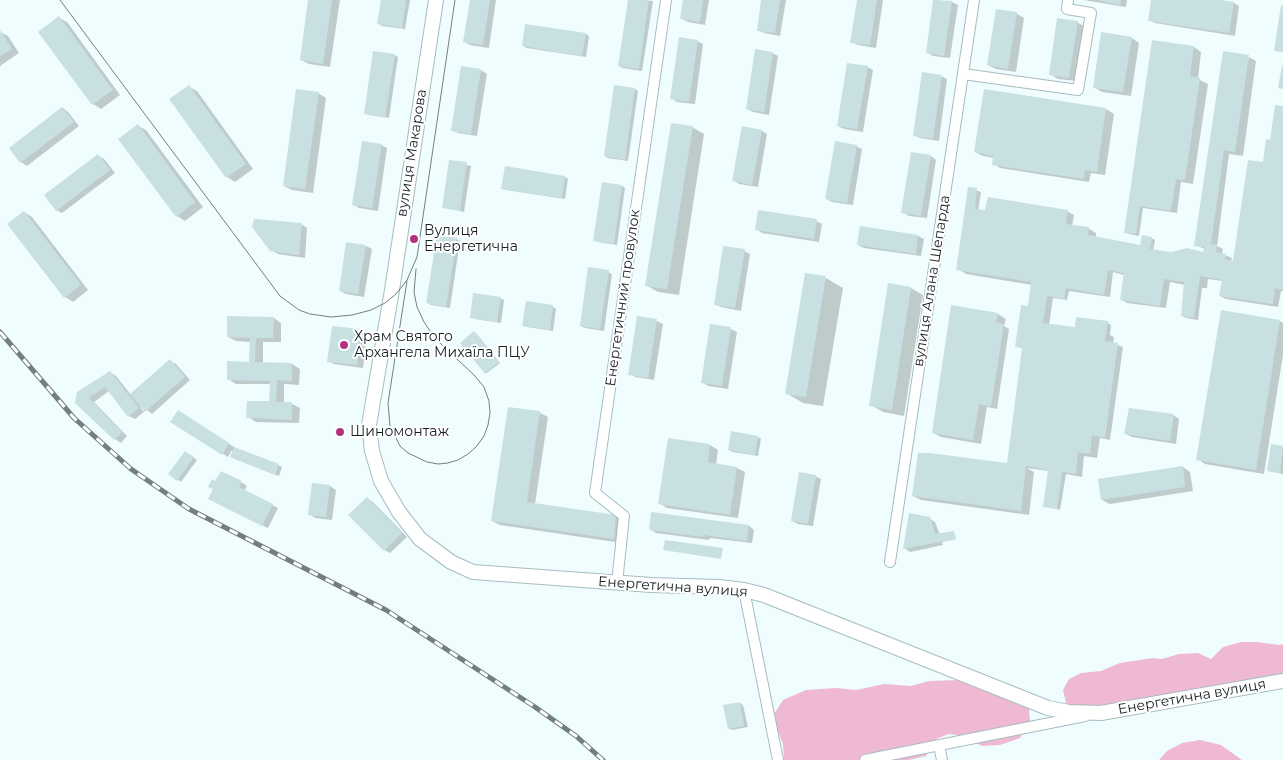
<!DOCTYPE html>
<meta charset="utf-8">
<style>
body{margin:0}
canvas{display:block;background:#effdfe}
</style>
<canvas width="1283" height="760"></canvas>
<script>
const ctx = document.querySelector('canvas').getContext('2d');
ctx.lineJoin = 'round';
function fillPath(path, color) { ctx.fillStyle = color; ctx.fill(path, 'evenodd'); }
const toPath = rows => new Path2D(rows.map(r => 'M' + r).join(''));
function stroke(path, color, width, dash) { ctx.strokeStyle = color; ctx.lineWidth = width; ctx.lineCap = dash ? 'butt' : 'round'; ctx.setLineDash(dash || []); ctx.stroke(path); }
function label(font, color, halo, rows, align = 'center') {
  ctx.font = font + ' Montserrat,sans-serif'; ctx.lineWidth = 4; ctx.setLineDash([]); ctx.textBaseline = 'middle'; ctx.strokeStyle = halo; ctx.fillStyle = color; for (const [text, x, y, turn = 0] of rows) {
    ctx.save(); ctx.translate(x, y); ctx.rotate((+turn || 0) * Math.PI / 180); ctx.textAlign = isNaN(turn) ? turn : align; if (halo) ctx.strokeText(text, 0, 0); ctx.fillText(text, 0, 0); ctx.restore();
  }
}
fillPath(toPath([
 [1241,642,1258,642,1279,645,1283,644,1283,687,1270,690,1248,688,1141,710,1124,716,1099,718,1087,720,1073,714,1066,703,1063,690,1069,679,1081,673,1101,671,1120,663,1153,658,1162,659,1179,654,1198,653,1211,659,1223,647],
 [958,680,973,687,1001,685,1018,692,1029,708,1030,721,1020,738,1000,745,982,746,964,736,949,734,936,739,926,756,909,760,784,760,783,744,778,731,774,714,783,700,806,690,836,688,856,690,884,684,911,686,929,681],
 [1200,740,1221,745,1242,760,1159,760,1167,751,1182,743]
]), '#efb9d4');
fillPath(toPath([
 [309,0,340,0,330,67,309,64,301,60],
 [382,0,410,0,405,29,382,26,379,24],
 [471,0,496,0,489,48,470,45,464,41],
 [629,0,653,1,642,71,623,68,619,66],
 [685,0,709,0,705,25,688,22,682,19],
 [763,0,786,0,780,36,764,33,758,30],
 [858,0,883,0,876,48,858,45,852,42],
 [935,0,952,2,958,5,950,58,933,56,927,52],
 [1083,0,1127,0,1126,7],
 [1153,0,1214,0,1234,3,1239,6,1235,36,1155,23,1150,20],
 [1016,13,1024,18,1016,72,996,69,988,65],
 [59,18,67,22,120,95,101,109,93,104],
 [1077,22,1085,27,1077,81,1058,79,1050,74],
 [0,32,8,36,19,53,0,66],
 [586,34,589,36,586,57,527,48,523,46],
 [1132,38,1139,43,1131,96,1102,92,1094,87],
 [697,41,703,44,695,104,677,102,671,98],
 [1194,47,1201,52,1198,79,1208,84,1193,184,1181,182,1177,213,1143,208,1139,236,1129,234,1125,232],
 [772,53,778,56,769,115,753,112,747,109],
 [394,55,398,57,389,118,369,115,365,113],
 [1249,57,1256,61,1243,156,1229,154,1217,246,1223,249,1222,254,1232,258,1231,262,1234,262,1264,164,1283,107,1283,291,1281,291,1278,307,1226,299,1220,296,1223,281,1208,279,1207,288,1202,288,1198,320,1186,318,1182,316,1185,285,1170,282,1166,308,1127,303,1121,299,1124,275,1113,272,1110,297,1069,291,1067,300,1053,298,1049,325,1076,328,1108,323,1111,325,1110,335,1114,337,1113,343,1123,347,1110,440,1100,438,1097,458,1084,456,1082,477,1066,474,1060,510,1044,506,1049,471,1027,468,1034,472,1029,515,921,500,913,496,1014,466,1023,349,1016,346,1029,308,1032,285,966,274,958,269,969,188,981,192,978,211,992,213,989,198,1068,212,1074,215,1072,226,1088,228,1096,233,1096,237,1141,247,1151,238,1155,240,1153,251,1171,253,1205,253,1205,249,1195,245],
 [867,67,873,70,863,132,844,129,838,126],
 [481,70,487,74,477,136,458,133,453,130],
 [941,76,947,79,939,141,920,138,914,135],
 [189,87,197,91,253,169,235,182,227,177],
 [635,89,638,91,628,161,608,158,605,156],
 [985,90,1106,109,1114,114,1105,175,1091,173,1089,182,1000,168,994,164,994,158,983,156,975,152],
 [318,93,326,98,313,193,292,190,284,186],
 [63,108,68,112,79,126,27,166,21,162,10,148],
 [138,126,146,130,203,207,185,221,177,216],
 [692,127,704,134,679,295,658,292,646,285],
 [762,131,767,134,758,187,739,184,733,180],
 [381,145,387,148,378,211,359,208,354,205],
 [856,146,862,149,853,205,832,202,827,199],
 [98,156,104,159,115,173,62,213,56,210],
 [931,156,936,160,927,218,909,216,903,212],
 [451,161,471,166,464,212,444,207],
 [506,168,565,177,568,179,565,199,506,190,503,188],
 [603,183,622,186,625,188,617,245,598,242,594,240],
 [24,212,32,217,88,290,73,302,65,297],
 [816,221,822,224,819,242,762,233,756,229],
 [301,224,307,228,305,258,278,254,271,250],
 [861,227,918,236,924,239,921,256,864,248,858,245],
 [456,239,460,241,450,308,431,305,428,303],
 [366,246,372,249,364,297,346,294,340,291],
 [744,251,750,254,741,311,721,307,715,304],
 [608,272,612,274,604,331,585,328,581,326],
 [826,278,843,288,823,406,803,403,786,393],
 [911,288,923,295,904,416,883,412,871,405],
 [500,298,504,300,501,323,475,319,471,317],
 [527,303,553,307,556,309,553,331,527,327,524,325],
 [998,314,1006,319,1004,326,1009,329,997,409,987,407,981,444,941,437,934,433],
 [274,318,281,323,281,342,263,342,263,363,292,364,300,369,299,385,284,384,284,403,292,404,300,408,299,423,256,422,248,417,271,403,271,384,236,384,228,379,250,363,251,342,236,341,228,337],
 [657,321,663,324,654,380,635,377,630,374],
 [1280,321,1283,323,1283,355,1264,474,1205,464,1198,459],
 [333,327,361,330,367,334,363,368,334,364,328,361],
 [731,329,737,332,728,389,708,386,702,382],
 [476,333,500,363,487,373,486,373],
 [170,361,176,364,190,380,152,414,141,405,140,407,144,412,135,419,129,416,109,391,94,402,127,436,121,443,115,439,76,402,110,372,116,376,131,395],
 [509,408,540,413,548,417,535,504,616,516,624,521,622,543,500,525,492,521],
 [178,412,234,447,234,448,282,467,279,476,235,459,232,450,228,457,172,422],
 [1173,415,1179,419,1176,444,1132,437,1126,434],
 [758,437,761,439,758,456,733,452,729,450],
 [669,439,710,445,718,450,716,465,737,468,745,472,738,518,667,508,659,503],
 [1272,446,1283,448,1283,474,1268,471],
 [189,454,197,460,181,482,170,474],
 [1183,467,1190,472,1193,491,1110,504,1102,500],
 [815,476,821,479,813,526,798,524,792,521],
 [241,482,247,486,244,491,278,508,268,528,215,502],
 [313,484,330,486,336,490,332,520,315,518,309,514],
 [367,498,373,502,407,537,390,553,384,550],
 [929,518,935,522,940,535,954,533,956,539,942,542,943,545,910,552,904,548],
 [749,526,754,530,752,543,710,538,709,540,656,533,650,529],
 [740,703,743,705,748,727,732,730,729,728]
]), '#0003');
fillPath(toPath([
 [308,0,332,0,323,64,300,60],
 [381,0,406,0,402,28,377,24],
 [470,0,490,0,483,45,463,42],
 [628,0,649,0,639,69,618,66],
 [683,0,703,0,700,22,680,19],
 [761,0,780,0,775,33,757,31],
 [857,0,877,0,870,45,850,43],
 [933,0,952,1,944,56,926,53],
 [1097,0,1121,0,1120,5],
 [1151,0,1222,0,1234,2,1229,33,1148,21],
 [1281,5,1283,6,1283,52,1274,51],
 [996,9,1017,12,1008,69,987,65],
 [59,16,113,90,92,105,38,32],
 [1057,18,1078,21,1069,78,1049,75],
 [525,24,586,33,582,56,522,46],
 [0,30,12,49,0,56],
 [1101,32,1132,37,1123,92,1093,88],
 [679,37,698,40,689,102,670,99],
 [1152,40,1194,46,1190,76,1200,78,1185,180,1176,179,1171,211,1140,206,1136,234,1124,233],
 [755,49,773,52,764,112,746,109],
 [373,51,395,54,385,117,364,114],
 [1223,51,1249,55,1235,152,1224,150,1211,244,1217,245,1216,252,1226,254,1225,259,1233,261,1248,160,1263,162,1266,139,1270,140,1275,105,1283,106,1283,290,1275,288,1273,304,1219,296,1222,280,1200,276,1194,318,1181,316,1184,282,1164,279,1160,306,1120,300,1124,273,1108,270,1104,295,1066,288,1064,299,1047,296,1043,323,1075,327,1076,317,1108,321,1105,341,1118,343,1105,438,1092,435,1090,454,1078,452,1076,474,1062,472,1057,509,1043,507,1048,470,1026,466,1021,511,912,496,918,453,929,453,1007,463,1022,348,1015,347,1021,305,1028,306,1031,282,956,270,968,187,977,188,975,209,985,210,988,197,1068,210,1066,224,1089,227,1088,235,1140,245,1142,235,1152,237,1150,249,1171,252,1187,248,1203,252,1204,247,1194,246],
 [847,63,868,66,857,129,837,126],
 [1282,65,1283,65,1283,89,1278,88],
 [461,66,481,69,471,134,451,131],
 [922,72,942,75,933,139,913,136],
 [189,85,246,164,226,178,169,99],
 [614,85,635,88,625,160,604,156],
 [296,89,319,92,305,189,283,186],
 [984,89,1106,108,1097,172,1085,170,1084,179,992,165,993,156,974,152],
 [62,107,74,122,20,163,9,148],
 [671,123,693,126,667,289,645,286],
 [138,124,195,202,176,217,118,139],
 [742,126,762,130,752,185,732,181],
 [362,141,382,144,372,208,352,205],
 [835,141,857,145,847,203,825,199],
 [911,152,931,155,921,216,901,213],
 [98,154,110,170,56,211,44,195],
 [449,160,467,162,460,211,442,208],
 [505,166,565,176,562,198,501,189],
 [602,182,622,185,614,244,593,241],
 [758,210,817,219,814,239,755,230],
 [24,211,81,285,64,298,7,224],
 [254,219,302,223,299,255,270,251,252,227],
 [860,226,918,235,916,254,857,245],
 [437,235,457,238,446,307,426,303],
 [346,242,366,245,358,294,339,291],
 [723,246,745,249,735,308,714,305],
 [588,267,609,270,600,329,580,326],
 [805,273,826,276,806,397,785,394],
 [888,283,911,287,892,410,869,406],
 [473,293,501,297,497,322,470,318],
 [526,301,553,305,550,330,522,326],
 [951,305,998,313,996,323,1004,324,991,407,979,404,973,440,932,433],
 [1221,310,1280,320,1256,470,1196,460],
 [227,316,274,317,273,338,256,338,255,362,292,363,292,381,277,380,276,402,292,402,292,420,246,418,247,401,269,401,270,381,227,380,227,361,249,362,250,338,227,337],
 [637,316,657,319,648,378,628,375],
 [710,324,731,327,722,386,701,383],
 [332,326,361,329,357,365,327,362],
 [474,331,499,362,485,374,460,343],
 [170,359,185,377,145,412,130,394],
 [110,371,139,408,128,417,105,387,89,398,122,432,114,440,75,403,77,392],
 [508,407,540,411,527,502,616,515,614,539,491,521],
 [1129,408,1174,414,1170,441,1124,434],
 [178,410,229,443,222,455,170,422],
 [731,431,758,436,755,455,728,450],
 [668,438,710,444,708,462,737,467,730,515,658,504],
 [1271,444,1283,446,1280,473,1267,471],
 [234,447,279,464,275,475,230,457],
 [185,451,194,457,177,481,168,474],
 [1183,466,1185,487,1101,500,1098,479],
 [221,471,242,481,239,487,273,504,262,526,208,499,213,489,208,487,212,479,215,481],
 [799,472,816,475,808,524,791,521],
 [312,483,330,485,326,517,308,515],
 [367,497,402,533,384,551,348,515],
 [651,512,749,525,747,541,704,535,703,537,649,530],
 [909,513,930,517,935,534,954,531,955,539,903,549],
 [665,540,723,548,721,559,663,550],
 [740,702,744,726,728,729,723,705]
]), '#c8e0e2');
const minor = toPath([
 [963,74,1078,90,1091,13,1067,9,1068,0],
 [890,562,974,0],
 [617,583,624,516,595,493,666,0],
 [744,590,778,760],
 [939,745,942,760],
 [865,760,1085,716]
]);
const secondary = toPath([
 [436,0,392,290,369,425,372,451,381,481,399,512,420,539,451,562,473,572,651,585,719,587,744,590,764,595,1048,708,1069,712,1101,713,1283,681]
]);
stroke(minor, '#a6bdbf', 12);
stroke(secondary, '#a6bdbf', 16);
stroke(minor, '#fff', 10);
stroke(secondary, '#fff', 14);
stroke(toPath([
 [60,0,280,296,299,310,310,314,331,317,352,315,371,310,385,303,396,294,407,280,417,257,455,0],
 [407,281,388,403,390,426,400,446,408,453,427,462,438,464,448,463,458,460,468,454,476,447,484,436,488,425,490,413,489,401,484,387,475,376,442,345,432,334,424,322,417,307,414,292,416,269]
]), '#737e7f', 1);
const rail = toPath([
 [0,332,74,418,131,469,189,509,386,610,535,707,576,736,603,760]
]);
stroke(rail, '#737e7f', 5);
stroke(rail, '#fff', 3, [9]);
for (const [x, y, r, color] of [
 [414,239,5,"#b1327f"],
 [344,345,5,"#b1327f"],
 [340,432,5,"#b1327f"]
]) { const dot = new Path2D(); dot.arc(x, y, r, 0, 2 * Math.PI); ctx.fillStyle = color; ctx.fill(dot); stroke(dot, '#fff', 2); }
label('14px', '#172021', '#fff', [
 ["вулиця Макарова",412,153,-81],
 ["вулиця Алана Шепарда",932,281,-81],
 ["Енергетичний провулок",623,298,-82],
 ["Енергетична вулиця",673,587,4],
 ["Енергетична вулиця",1192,697,-10]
]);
label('14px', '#172021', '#fff', [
 ["Вулиця",424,231],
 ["Енергетична",424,247],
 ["Храм Святого",354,337],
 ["Архангела Михаїла ПЦУ",354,353],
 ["Шиномонтаж",350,432]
], 'left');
</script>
